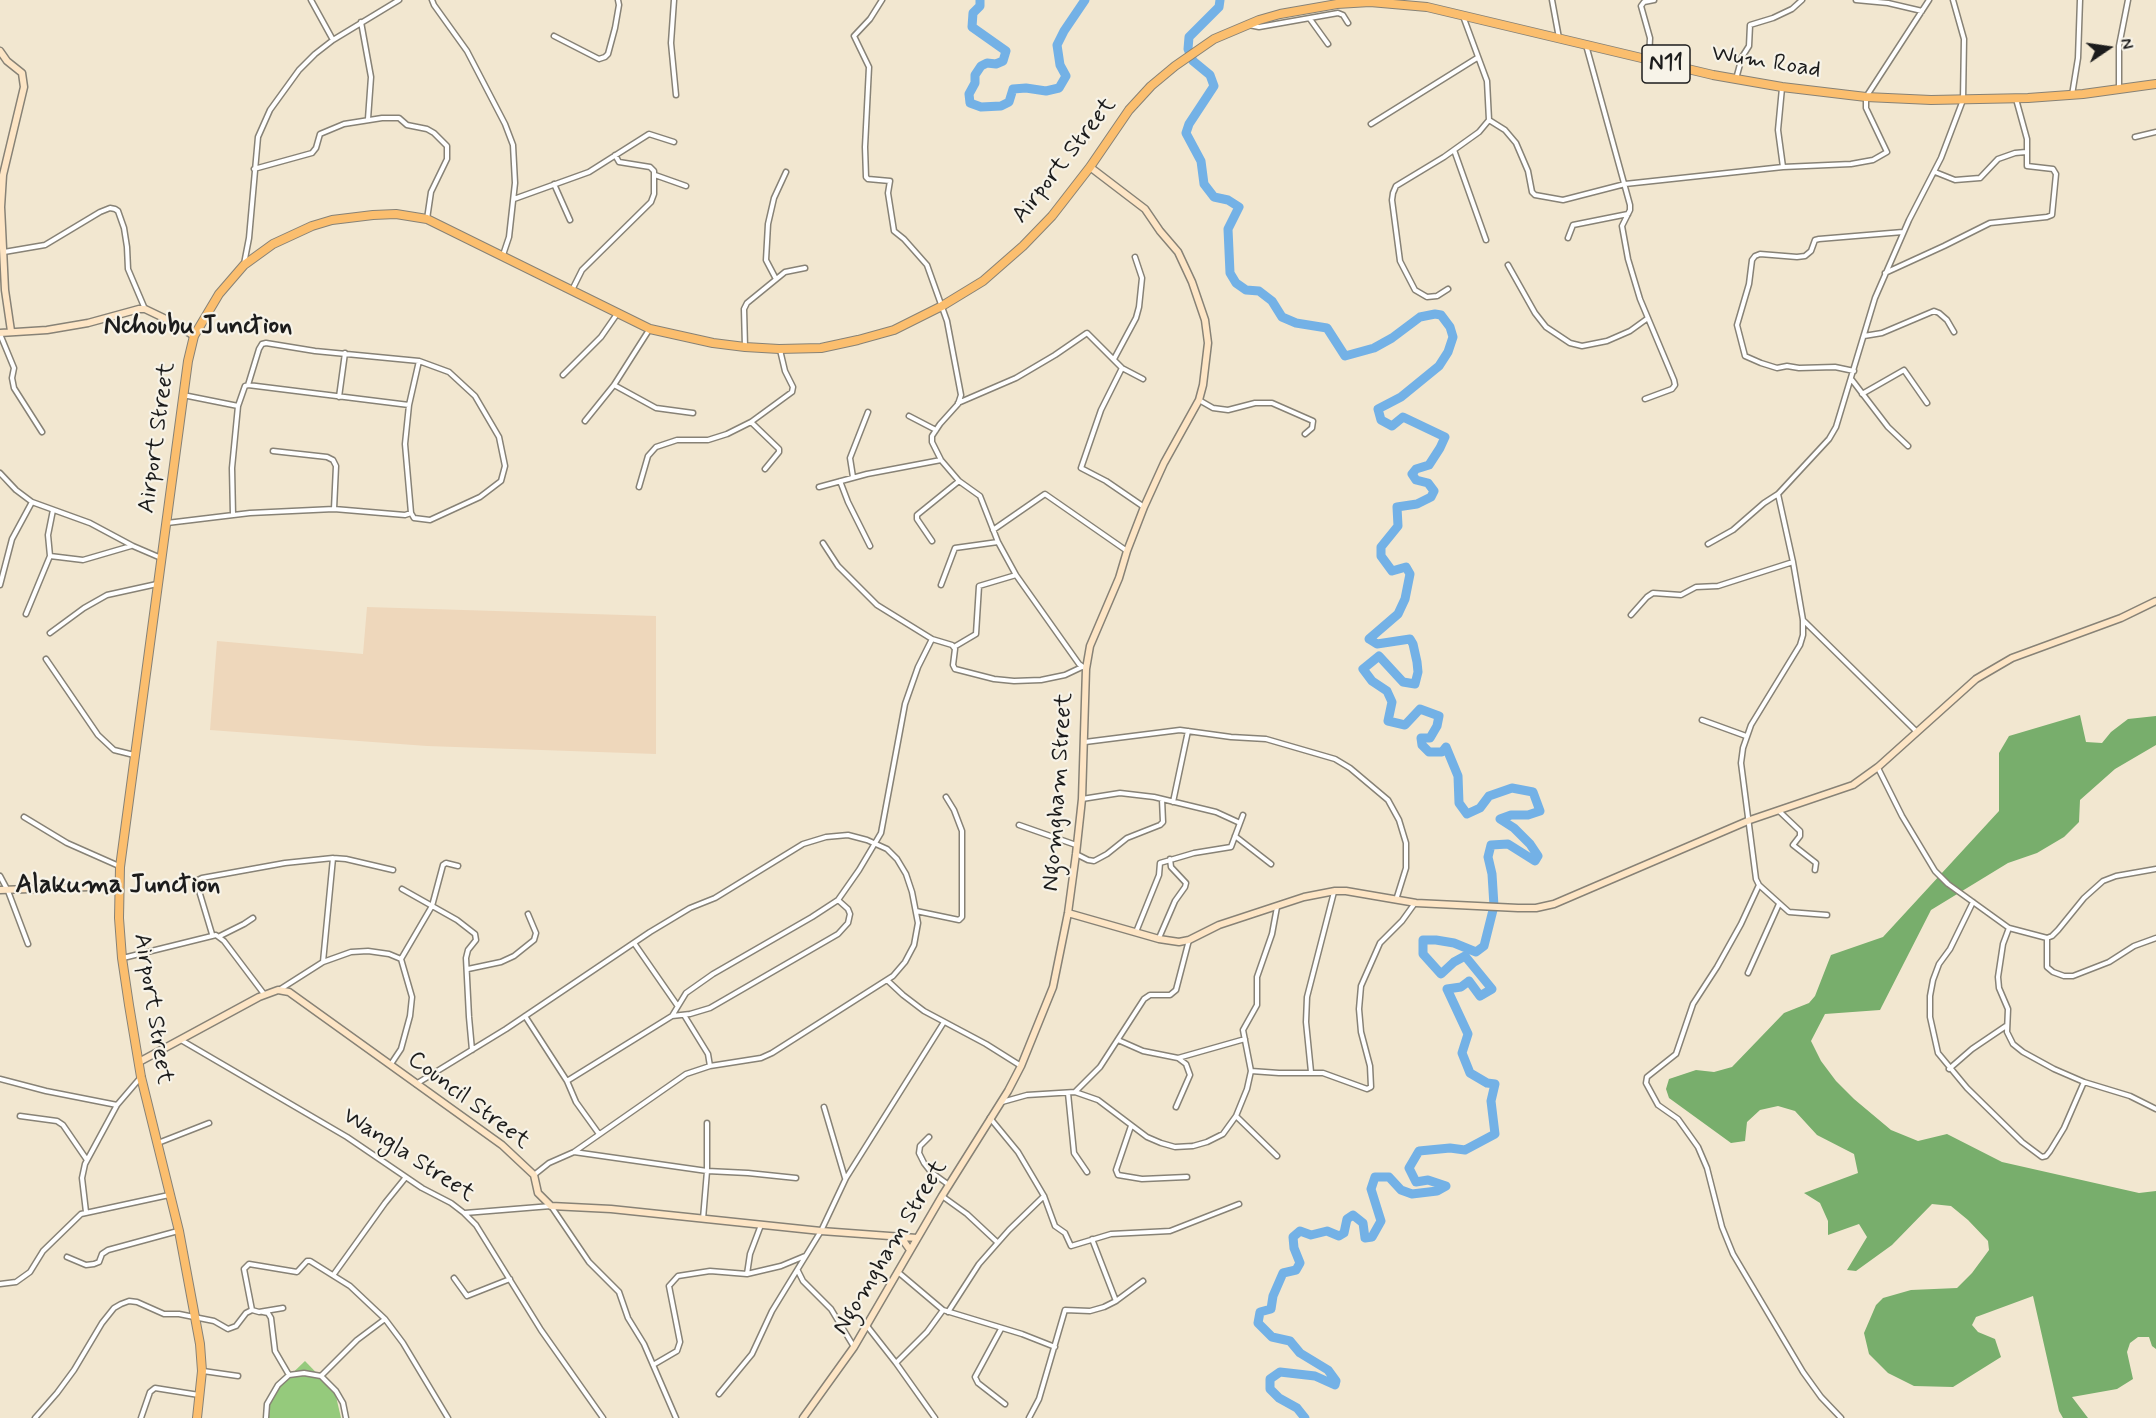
<!DOCTYPE html>
<style>
body{margin:0}
#map{position:relative;width:2156px;height:1418px;overflow:hidden;background:#f2e7d0;font-family:Mynerve,sans-serif}
canvas{display:block}
.north{position:absolute;left:2078px;top:18px;width:60px;height:60px;-webkit-text-stroke:4px #f7f3e8;paint-order:stroke;rotate:77deg;font-size:16px;font-weight:700;line-height:24px;text-align:center;color:#1c1c1c}
.north::after{content:'';display:block;margin:auto;width:21px;height:27px;background:#1c1c1c;clip-path:polygon(50% 0,100% 100%,50% 72%,0 100%)}
</style>
<div id="map">
<canvas width="2156" height="1418"></canvas>
<div class="north">N</div>
</div>
<script>
const ctx = document.querySelector('canvas').getContext('2d');
ctx.lineJoin = 'round';
function fillPath(path, color) { ctx.fillStyle = color; ctx.fill(path, 'evenodd'); }
const toPath = rows => new Path2D(rows.map(r => 'M' + r).join(''));
function stroke(path, color, width, dash) { ctx.strokeStyle = color; ctx.lineWidth = width; ctx.lineCap = dash ? 'butt' : 'round'; ctx.setLineDash(dash || []); ctx.stroke(path); }
function label(font, color, halo, rows, align = 'center') {
  ctx.font = font + ' Mynerve,sans-serif'; ctx.lineWidth = 4.5; ctx.setLineDash([]); ctx.textBaseline = 'middle'; ctx.strokeStyle = halo; ctx.fillStyle = color; for (const [text, x, y, turn = 0] of rows) {
    ctx.save(); ctx.translate(x, y); ctx.rotate((+turn || 0) * Math.PI / 180); ctx.textAlign = isNaN(turn) ? turn : align; if (halo) ctx.strokeText(text, 0, 0); ctx.fillText(text, 0, 0); ctx.restore();
  }
}
fillPath(toPath([
 [367,607,656,616,656,754,427,746,210,730,217,641,363,654]
]), '#eed7bb');
fillPath(toPath([
 [305,1361,335,1392,341,1418,268,1418,269,1403,279,1386]
]), '#95ca7c');
fillPath(toPath([
 [2080,715,2086,742,2102,743,2111,732,2128,719,2156,716,2156,745,2115,769,2080,800,2079,822,2064,837,2037,853,2008,863,1931,910,1880,1010,1825,1014,1811,1041,1821,1061,1836,1081,1854,1099,1891,1130,1918,1141,1947,1134,2002,1162,2139,1193,2156,1191,2156,1349,2152,1346,2149,1337,2138,1337,2130,1343,2127,1352,2133,1379,2117,1389,2072,1397,2088,1418,2063,1418,2059,1411,2033,1296,1976,1317,1972,1325,1978,1332,1995,1339,2001,1357,1953,1387,1914,1386,1888,1373,1869,1354,1864,1333,1876,1305,1883,1298,1911,1290,1957,1288,1972,1273,1989,1250,1988,1241,1968,1220,1951,1206,1932,1204,1892,1245,1856,1271,1847,1270,1867,1237,1859,1224,1828,1235,1828,1221,1820,1203,1804,1193,1858,1173,1854,1154,1817,1135,1795,1111,1778,1106,1760,1110,1747,1122,1745,1141,1731,1143,1669,1098,1666,1089,1669,1079,1696,1070,1714,1072,1732,1067,1784,1013,1809,1003,1815,996,1831,955,1883,937,1999,811,1999,753,2009,736]
]), '#78ae6c');
stroke(toPath([
 [980,0,980,6,973,13,972,27,1006,51,1003,61,996,64,987,63,981,66,975,75,975,83,969,94,970,103,981,107,1001,106,1009,102,1013,89,1026,88,1046,91,1059,88,1066,76,1060,65,1057,45,1064,31,1085,0],
 [1220,0,1219,7,1189,37,1188,49,1193,61,1210,75,1214,86,1189,124,1186,133,1201,161,1204,184,1214,197,1228,200,1239,207,1228,229,1230,273,1236,283,1246,290,1259,291,1272,301,1282,317,1296,323,1327,328,1345,356,1374,348,1392,338,1420,317,1435,314,1441,315,1450,327,1453,337,1448,352,1439,366,1401,397,1378,409,1381,420,1392,426,1403,417,1445,437,1440,448,1429,465,1416,469,1412,474,1416,480,1428,483,1434,491,1431,497,1417,504,1397,507,1398,526,1381,547,1381,556,1392,571,1406,567,1410,574,1405,599,1398,614,1369,639,1377,644,1410,639,1413,644,1417,662,1418,672,1415,684,1403,682,1379,656,1363,669,1372,681,1387,691,1392,702,1388,721,1405,725,1420,709,1439,716,1437,726,1430,738,1421,738,1422,745,1429,752,1442,752,1446,747,1458,776,1459,803,1467,814,1480,808,1489,796,1512,788,1533,792,1540,811,1528,815,1511,815,1500,819,1514,828,1530,844,1538,856,1535,861,1508,844,1491,845,1488,857,1492,874,1494,906,1484,946,1476,952,1454,943,1436,940,1423,940,1423,954,1441,974,1454,962,1465,956,1492,989,1480,996,1469,981,1461,987,1447,989,1468,1034,1462,1053,1470,1073,1487,1083,1495,1084,1491,1101,1495,1134,1465,1150,1450,1148,1419,1151,1409,1168,1416,1182,1428,1180,1446,1186,1437,1191,1412,1194,1401,1190,1389,1177,1375,1177,1371,1189,1381,1221,1372,1237,1365,1238,1363,1223,1353,1215,1347,1219,1344,1233,1339,1236,1327,1231,1311,1235,1300,1231,1293,1237,1294,1248,1300,1263,1296,1270,1283,1273,1273,1296,1271,1309,1260,1312,1258,1323,1272,1337,1290,1341,1300,1353,1328,1370,1336,1381,1335,1385,1315,1376,1280,1372,1270,1379,1270,1389,1279,1398,1297,1408,1305,1418]
]), '#73b1e6', 9);
const street = toPath([
 [311,0,333,40],
 [432,0,434,5,467,51,505,124,513,145,515,183,509,237,503,255],
 [674,0,671,43,676,95],
 [882,0,870,19,854,36,869,67,865,147,866,177,868,179,890,181,888,193,894,231,904,239,927,265,947,321,961,395,958,404,940,424,932,436,932,442,941,460,959,481,980,496,998,542,1016,575,1079,664,1086,669],
 [1552,0,1559,38],
 [1856,0,1888,3,1922,11],
 [1310,19,1328,44],
 [361,22,371,77,368,119],
 [1249,25,1259,27,1338,13,1343,15,1348,23],
 [554,36,599,59,605,57,608,54,615,28,619,5,618,0],
 [1586,45,1630,205,1630,210,1622,226,1628,259,1640,299,1674,380,1675,385,1672,389,1645,399],
 [1649,60,1650,38,1641,6,1644,2,1654,0],
 [1736,79,1742,57,1749,46,1750,25,1773,18,1792,9,1802,0],
 [1782,88,1778,130,1783,167],
 [2119,88,2119,46,2128,0],
 [2072,95,2078,58,2080,0],
 [1489,120,1505,130,1516,143,1528,171,1532,192,1535,195,1563,200,1625,184,1783,167,1851,164,1873,160,1887,152,1866,108,1866,97,1929,0],
 [1371,124,1477,58],
 [2135,137,2156,132],
 [1454,150,1486,240],
 [254,169,312,153,316,148,320,134,344,124,382,118,399,118,407,125,427,129,434,133,447,146,447,159,431,192,427,219],
 [1935,172,1955,180,1980,178,1998,159,2015,153,2026,152],
 [655,175,686,186],
 [554,184,570,220],
 [514,199,589,172,649,134,674,142],
 [1568,238,1573,225,1628,214],
 [4,252,45,245,100,212,110,208,115,209,118,211,124,228,127,247,128,269,145,309],
 [244,264,249,238,258,137,270,110,299,70,315,54,333,40,399,0],
 [1508,265,1535,313,1546,327,1570,343,1582,346,1607,341,1630,331,1648,318],
 [1885,273,1944,246,1990,223,2047,217,2052,215,2056,174,2053,169,2027,166,2027,139,2016,99],
 [776,279,766,260,768,224,774,198,786,172],
 [1448,289,1437,296,1427,297,1415,290,1400,261,1392,200,1393,193,1396,186,1444,157,1479,132,1489,120,1487,81,1463,16],
 [572,290,582,270,651,202,654,194,654,171,650,167,619,162,615,155],
 [0,334,14,368,12,378,14,388,42,432],
 [1864,336,1882,333,1934,311,1939,313,1947,320,1954,332],
 [745,347,744,309,747,303,785,272,805,268],
 [1114,359,1136,318,1139,307,1142,278,1135,257],
 [1122,368,1101,410,1081,468,1106,481,1144,507],
 [1854,371,1835,367,1799,368,1787,366,1777,368,1761,363,1745,356,1737,325,1749,284,1752,260,1755,256,1760,254,1797,257,1805,256,1811,251,1815,240,1819,239,1903,232],
 [563,375,601,337,617,314],
 [1852,380,1888,427,1908,446],
 [248,385,259,349,262,344,266,343,315,351,419,361,449,372,475,396,499,437,505,466,501,481,480,497,430,520,414,518,411,513,405,444,409,405,419,361],
 [614,385,656,408,693,413],
 [1862,394,1904,370,1927,403],
 [183,395,238,406,245,386,248,385,409,405],
 [339,397,345,353],
 [1199,400,1213,408,1228,410,1255,403,1272,403,1313,421,1312,428,1305,434],
 [958,403,1016,378,1055,355,1087,333,1122,368,1143,379],
 [909,416,936,430],
 [585,421,614,385,649,330],
 [751,422,779,449,779,452,765,469],
 [273,451,327,457,333,460,336,466,334,509],
 [0,473,16,490,32,502,90,523,133,546,161,558],
 [853,477,850,458,868,412],
 [840,481,848,502,870,546],
 [639,487,648,456,656,447,677,440,708,440,727,434,751,422,792,392,793,387,785,371,780,350],
 [819,487,867,474,941,460],
 [233,515,232,468,238,406],
 [167,523,250,513,334,509,405,515,411,513],
 [993,530,1045,494,1127,551],
 [932,541,917,519,917,515,959,481],
 [823,543,838,566,877,605,932,639,952,645,955,649,953,665,955,669,994,679,1014,681,1041,680,1065,675,1082,667],
 [1708,544,1733,530,1764,503,1778,494],
 [50,556,83,560,131,546],
 [0,585,12,539,32,502],
 [941,585,955,548,998,542],
 [26,614,50,556,48,535,53,510],
 [1631,615,1647,597,1653,593,1681,595,1696,587,1718,586,1793,562],
 [1803,620,1917,732],
 [50,633,84,608,107,595,157,584],
 [954,647,976,634,979,586,1016,575],
 [46,659,98,735,114,750,134,755],
 [1702,720,1746,736],
 [1085,742,1180,730,1231,737,1266,739,1335,759,1350,768,1388,800,1399,820,1406,843,1406,868,1396,900],
 [1878,768,1902,816,1935,871,1948,884,2009,928,2047,938,2047,967,2053,972,2064,976,2073,976,2109,962,2134,946,2156,938],
 [1082,799,1120,793,1154,797,1216,812,1240,823],
 [1173,802,1188,731],
 [1779,811,1800,831,1800,836,1793,845,1816,863,1815,870],
 [24,817,67,843,119,866],
 [1019,825,1076,845],
 [1235,836,1271,864],
 [1076,854,1088,860,1094,861,1107,854,1127,838,1160,825,1163,822,1162,799],
 [0,876,8,891,28,944],
 [1759,885,1741,924,1717,967,1693,1004,1676,1054,1647,1077,1646,1083,1658,1105,1678,1119,1698,1147,1707,1168,1722,1227,1733,1254,1803,1372,1821,1397,1841,1418],
 [402,889,457,920,475,934,476,940,468,950,466,958,469,1017,472,1050],
 [1973,902,1950,949,1939,964,1933,980,1930,996,1930,1017,1938,1053,1967,1088,2022,1142,2042,1157,2046,1156,2050,1151,2064,1128,2084,1082],
 [916,911,959,920,962,917,962,831,954,810,946,797],
 [1827,915,1789,912,1759,885,1756,879,1741,763,1743,748,1751,725,1800,645,1803,635,1803,620,1793,562,1778,494,1829,439,1836,427,1875,298,1909,220,1941,158,1963,100,1964,39,1953,0],
 [2009,928,2003,944,1998,977,1999,988,2008,1009,2007,1032,2013,1044,2023,1052,2054,1069,2084,1082,2130,1096,2156,1109],
 [1136,932,1159,875,1160,863,1194,853,1231,847,1243,815],
 [212,934,197,884,198,880,202,878,285,863,333,858,346,859,393,870],
 [220,936,244,924,253,918],
 [1159,938,1175,901,1185,887,1186,883,1171,867,1170,859],
 [2047,938,2052,936,2058,930,2084,898,2103,881,2116,876,2156,869],
 [634,943,677,1005],
 [123,958,216,935,224,941,264,994],
 [401,959,432,906,443,865,446,863,458,866],
 [323,962,333,858],
 [468,969,501,962,514,956,534,940,536,933,528,914],
 [1748,973,1779,904],
 [887,980,903,995,924,1011,986,1044,1021,1066],
 [279,990,323,962,351,952,368,951,389,954,401,959,412,997,410,1016,401,1049,391,1064],
 [684,1015,708,1054,710,1066],
 [525,1016,567,1081],
 [672,1016,686,993,713,974,812,917,838,900,859,870,881,833,905,704,918,667,932,639],
 [181,1040,347,1137,422,1188,451,1203,464,1213,476,1225,541,1330,603,1418],
 [1118,1040,1143,1051,1178,1058,1186,1064,1190,1075,1176,1107],
 [1178,1058,1245,1039],
 [1949,1069,1972,1049,2006,1026],
 [1251,1071,1279,1073,1323,1073,1367,1089,1371,1087,1370,1066,1361,1032,1359,1009,1361,986,1380,943,1402,921,1415,903],
 [1311,1072,1306,1022,1307,997,1334,892],
 [0,1079,46,1091,117,1105],
 [416,1084,506,1029,650,932,690,908,715,898,803,844,826,837,848,835,867,840,887,849,897,859,906,874,912,892,918,923,914,945,905,962,893,976,772,1053,761,1058,710,1066,686,1074,574,1152,549,1163,534,1175],
 [1075,1092,1098,1100,1147,1137,1161,1143,1175,1147,1193,1146,1207,1142,1223,1134,1236,1116,1247,1089,1251,1071,1243,1030,1257,1005,1257,977,1272,934,1277,907],
 [1068,1093,1074,1153,1087,1172],
 [1002,1102,1027,1095,1075,1092,1100,1067,1144,999,1150,995,1170,995,1176,990,1189,940],
 [824,1107,845,1178],
 [20,1116,57,1121,63,1125,87,1160],
 [1236,1116,1277,1156],
 [990,1118,1018,1152,1044,1196,1055,1226,1065,1233,1071,1246,1111,1234,1170,1231,1239,1204],
 [1131,1126,1116,1170,1118,1175,1142,1179,1187,1177],
 [599,1134,576,1102,567,1081,672,1016,690,1014,710,1008,838,934,848,923,850,914,848,909,838,900],
 [929,1137,920,1146,919,1153,924,1163,931,1172,949,1185],
 [158,1143,209,1123],
 [574,1152,707,1171,748,1173,796,1178],
 [942,1196,967,1214,997,1242],
 [86,1212,82,1178,85,1164,117,1105,141,1077],
 [465,1213,551,1206,589,1262,619,1292,628,1318,644,1344,676,1418],
 [703,1219,707,1171,707,1123],
 [1092,1239,1116,1301],
 [67,1257,86,1265,94,1264,99,1262,102,1254,108,1250,178,1231],
 [798,1271,803,1281,831,1309,854,1347],
 [898,1272,943,1310,1022,1334,1055,1347],
 [334,1274,385,1203,406,1177],
 [747,1274,750,1254,761,1225],
 [454,1278,467,1296,510,1279],
 [0,1284,16,1282,30,1272,43,1251,81,1214,169,1195],
 [252,1310,244,1269,249,1264,297,1272,307,1261,310,1261,350,1286,385,1319,403,1343,448,1418],
 [263,1312,268,1313,271,1318,275,1351,289,1375],
 [948,1312,979,1264,1009,1230,1044,1196],
 [867,1326,896,1363,927,1332,943,1310],
 [1001,1329,975,1377,978,1383,1005,1404],
 [896,1363,935,1418],
 [653,1365,677,1351,680,1342,669,1286,678,1276,710,1271,747,1274,781,1266,805,1256],
 [203,1371,238,1376],
 [321,1376,357,1340,385,1319],
 [719,1394,752,1354,772,1311,821,1231,846,1178,944,1022],
 [35,1418,57,1393,74,1370,102,1323,114,1308,121,1304,129,1301,137,1302,164,1314,179,1314,214,1321,228,1329,236,1326,246,1313,252,1310,259,1312,283,1308],
 [141,1418,150,1392,155,1388,199,1395],
 [266,1418,267,1404,278,1385,289,1375,304,1373,321,1376,336,1391,343,1403,346,1418],
 [1029,1418,1039,1399,1065,1310,1090,1311,1104,1307,1116,1301,1143,1281]
]);
const secondary = toPath([
 [0,51,7,61,22,73,24,87,3,175,1,207,5,290,11,331],
 [0,333,47,330,88,323,139,309,145,309,170,321,194,336],
 [0,890,119,886],
 [1068,913,1159,939,1179,942,1189,940,1219,925,1304,897,1335,891,1346,891,1416,903,1518,908,1536,908,1554,904,1750,820,1853,785,1878,767,1976,679,2012,658,2121,618,2156,601],
 [139,1062,259,997,278,990,289,992,502,1145,534,1175,538,1193,551,1206,611,1209,821,1231,917,1238],
 [900,1236,910,1250],
 [803,1418,854,1347,942,1196,1008,1091,1021,1066,1053,987,1068,913,1076,854,1082,799,1086,669,1090,646,1119,578,1127,551,1144,507,1164,463,1199,400,1203,385,1208,343,1205,320,1192,282,1178,252,1160,231,1145,209,1090,167]
]);
const highway = toPath([
 [197,1418,202,1371,200,1344,179,1231,141,1077,129,1005,122,958,119,918,120,867,188,361,194,336,219,294,244,265,273,244,312,226,332,220,373,215,396,214,427,219,650,329,713,343,745,347,779,349,821,348,858,340,894,330,942,306,983,281,1023,246,1052,216,1090,167,1129,110,1151,86,1175,66,1214,39,1259,20,1280,14,1337,4,1370,2,1427,7,1713,75,1782,87,1866,97,1931,100,2028,98,2083,94,2156,84]
]);
stroke(street, '#878276', 7);
stroke(secondary, '#878276', 9);
stroke(highway, '#878276', 10);
stroke(street, '#fff', 4);
stroke(secondary, '#fde5c5', 6);
stroke(highway, '#fbbe6e', 8);
for (const [x, y, w] of [
 [1666,64,48]
]) { const box = new Path2D(); box.roundRect(x - w / 2, y - 19, w, 38, 4.5); ctx.fillStyle = '#f7f3e8'; ctx.fill(box); stroke(box, '#1c1c1c', 1.5); }
label('bold 22px', '#1c1c1c', null, [
 ["N11",1666,64]
]);
label('24px', '#1c1c1c', '#f7f3e8', [
 ["Wum Road",1766,63,9],
 ["Airport Street",1065,161,-52],
 ["Airport Street",158,438,-82],
 ["Ngomgham Street",1059,792,-86],
 ["Airport Street",152,1009,81],
 ["Council Street",468,1101,37],
 ["Wangla Street",408,1156,33],
 ["Ngomgham Street",891,1248,-59]
]);
label('bold 26px', '#1c1c1c', '#f7f3e8', [
 ["Nchoubu Junction",198,328],
 ["Alakuma Junction",118,887]
]);
</script>
